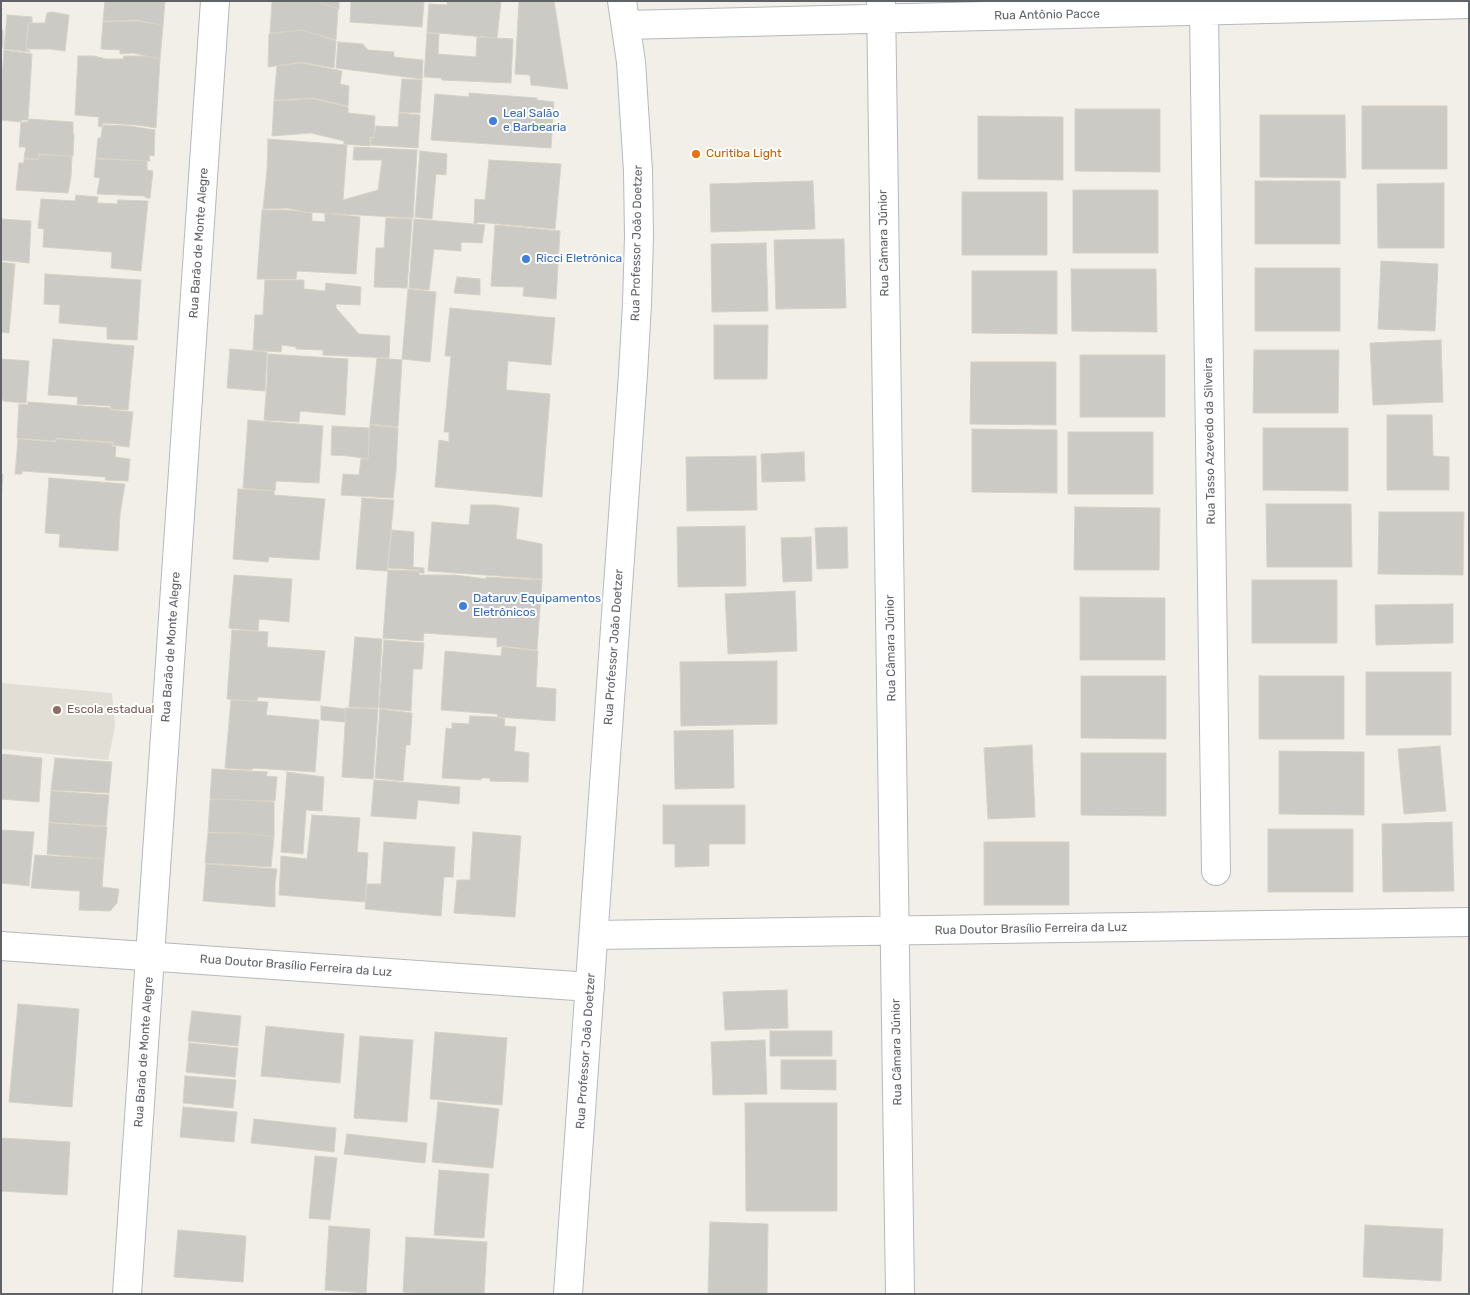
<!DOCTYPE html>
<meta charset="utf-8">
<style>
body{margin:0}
#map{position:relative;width:1470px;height:1295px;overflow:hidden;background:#f1efe8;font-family:Rubik,sans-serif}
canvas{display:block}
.frame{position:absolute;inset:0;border:2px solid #5f6368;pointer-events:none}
</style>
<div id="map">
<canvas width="1470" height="1295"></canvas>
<div class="frame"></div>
</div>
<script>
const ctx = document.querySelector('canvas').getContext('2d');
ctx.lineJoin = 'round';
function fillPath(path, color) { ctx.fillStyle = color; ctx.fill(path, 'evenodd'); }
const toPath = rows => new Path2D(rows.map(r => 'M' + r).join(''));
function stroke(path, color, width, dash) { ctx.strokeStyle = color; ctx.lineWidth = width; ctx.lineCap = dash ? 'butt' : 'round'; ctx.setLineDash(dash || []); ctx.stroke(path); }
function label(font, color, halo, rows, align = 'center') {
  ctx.font = font + ' Rubik,sans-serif'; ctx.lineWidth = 4; ctx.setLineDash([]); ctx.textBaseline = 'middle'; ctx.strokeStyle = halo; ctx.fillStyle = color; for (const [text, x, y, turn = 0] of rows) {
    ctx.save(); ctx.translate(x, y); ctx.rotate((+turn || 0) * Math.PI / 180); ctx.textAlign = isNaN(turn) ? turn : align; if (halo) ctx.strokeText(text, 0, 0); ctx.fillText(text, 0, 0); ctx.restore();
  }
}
fillPath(toPath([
 [1,683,112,693,115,727,108,760,1,749]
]), '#e1ded6');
const building = toPath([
 [105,1,165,1,163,25,136,20,103,21,105,1],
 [315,1,338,9,336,40,302,30,270,33,272,2,315,1],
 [316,1,339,1,339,9,316,1],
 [351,1,424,1,422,27,350,22,351,1],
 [447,1,501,1,497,38,427,32,429,4,447,5,447,1],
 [519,1,554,1,568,89,531,85,530,75,515,74,519,1],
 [52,12,69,15,65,51,49,49,26,49,29,23,45,23,47,13,52,12],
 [7,15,32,17,32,23,28,23,26,50,30,51,30,52,4,49,7,15],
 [136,21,163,25,160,59,133,53,120,54,120,50,101,49,103,22,136,21],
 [1,30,3,30,3,47,1,47,1,30],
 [302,30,336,41,334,68,301,62,268,67,269,34,302,30],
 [427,33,439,34,438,54,476,57,477,37,513,39,511,83,442,80,441,78,424,77,427,33],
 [338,42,363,44,368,50,394,52,394,57,423,60,422,79,336,68,338,42],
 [4,50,32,54,28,120,21,120,21,122,1,120,1,93,4,50],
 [78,56,94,56,106,59,123,59,124,56,142,56,160,59,156,128,137,125,103,123,102,127,98,126,99,117,75,115,78,56],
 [301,63,342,71,340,84,349,86,348,106,313,98,274,100,277,66,301,63],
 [402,79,422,80,420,113,399,112,402,79],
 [469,93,537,98,537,100,554,102,551,148,431,140,435,94,469,97,469,93],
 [313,99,348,107,348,113,375,116,374,137,370,137,370,146,344,144,344,141,311,133,272,136,274,101,313,99],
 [1362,106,1447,106,1447,169,1362,169,1362,106],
 [1075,109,1160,109,1160,172,1075,171,1075,109],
 [399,113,420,115,418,148,371,145,371,138,374,138,376,126,398,127,399,113],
 [1260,115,1345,115,1346,178,1260,177,1260,115],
 [978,116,1063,117,1063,180,978,179,978,116],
 [28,119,73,122,73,134,74,134,73,156,39,154,38,159,24,158,26,147,19,147,21,123,22,122,28,122,28,119],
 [104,125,130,126,155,130,154,156,149,155,150,161,96,158,98,138,101,138,102,129,104,125],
 [268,139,347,145,343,200,378,190,382,160,353,160,354,147,417,150,413,218,305,212,287,208,263,209,267,170,268,139],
 [420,151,447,154,446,175,436,174,432,219,415,217,420,151],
 [40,155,72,156,71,176,68,193,16,190,19,163,24,163,24,159,38,160,40,155],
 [96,159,147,161,147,170,153,171,150,198,146,198,145,196,97,194,100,178,94,177,96,159],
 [489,160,561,164,555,229,477,222,477,224,474,223,475,199,485,200,489,160],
 [813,181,815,229,711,232,710,184,813,181],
 [1255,181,1340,181,1340,244,1255,244,1255,181],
 [1444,183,1444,248,1378,248,1377,184,1444,183],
 [1073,190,1158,190,1158,253,1073,253,1073,190],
 [962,192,1047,192,1047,255,962,255,962,192],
 [76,195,98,197,97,203,117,204,118,200,148,201,141,271,111,268,112,252,43,247,44,229,38,228,41,199,75,201,76,195],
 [262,210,287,210,312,213,312,221,325,222,325,213,360,217,356,274,297,271,296,279,257,279,262,210],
 [386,218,412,219,407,288,374,287,376,248,384,248,386,218],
 [1,219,31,221,29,263,1,260,1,219],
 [414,219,485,225,482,243,461,242,461,251,434,249,429,290,409,288,414,219],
 [495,225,560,231,556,299,523,296,524,287,491,286,495,225],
 [844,239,846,308,776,309,774,240,844,239],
 [766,243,768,311,712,312,711,244,766,243],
 [1381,261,1438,264,1435,331,1378,329,1381,261],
 [1,262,15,264,9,333,1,332,1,262],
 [1255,268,1340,268,1340,331,1255,331,1255,268],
 [1071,269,1156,269,1157,332,1072,331,1071,269],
 [972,271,1057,271,1057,334,972,333,972,271],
 [45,274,141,280,137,340,107,339,107,327,59,323,60,305,44,304,45,274],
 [457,277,480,279,480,295,454,293,457,277],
 [265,280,304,280,304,289,325,291,326,283,361,287,360,305,336,304,336,308,359,334,390,336,389,358,323,355,323,350,296,349,296,347,282,345,281,352,253,350,255,315,263,315,265,280],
 [408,289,436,292,430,362,402,359,408,289],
 [450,308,555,318,551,365,508,361,506,390,550,394,542,497,435,487,439,440,449,442,449,432,444,432,451,356,445,356,450,308],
 [714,325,768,325,767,379,714,379,714,325],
 [53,339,134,346,128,410,110,409,111,406,77,404,78,397,48,395,53,339],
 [1441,340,1443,402,1373,405,1370,343,1441,340],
 [230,349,267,352,265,391,227,388,230,349],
 [1254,350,1339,350,1338,413,1253,413,1254,350],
 [268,354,348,359,345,415,300,411,299,422,264,420,267,382,268,354],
 [1080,355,1165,355,1165,417,1080,417,1080,355],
 [377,358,402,360,398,427,370,424,377,358],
 [1,359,29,361,26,403,3,401,3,399,1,399,1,359],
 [971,362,1056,362,1056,425,970,424,971,362],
 [28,402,110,408,110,410,133,412,129,447,113,445,113,442,56,438,55,441,17,438,19,404,28,405,28,402],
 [1387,415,1432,415,1433,456,1449,457,1449,490,1387,490,1387,415],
 [248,420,323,426,319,483,276,481,275,491,243,488,248,420],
 [370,425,398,428,396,471,393,498,341,495,343,474,359,475,361,459,368,459,370,425],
 [332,426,369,428,368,459,349,456,331,455,332,426],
 [1263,428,1348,428,1348,491,1263,490,1263,428],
 [972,429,1057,430,1057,493,972,492,972,429],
 [1068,432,1153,432,1153,494,1068,494,1068,432],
 [18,439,56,442,56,439,112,443,112,446,116,447,115,457,130,459,128,481,105,480,106,477,22,471,22,474,15,474,18,439],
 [804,452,805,481,762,482,761,454,804,452],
 [756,456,757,510,687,511,686,457,756,456],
 [1,474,3,474,1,503,1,474],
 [49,478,125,484,120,514,118,551,59,547,60,534,45,533,49,478],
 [238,489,274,491,274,495,325,499,319,560,269,557,268,562,233,559,238,489],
 [362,498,394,500,387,571,356,569,362,498],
 [1266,504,1351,504,1352,567,1267,567,1266,504],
 [471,505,496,505,519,508,516,539,542,544,542,579,428,571,432,522,469,525,471,505],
 [1075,507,1160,508,1159,570,1074,570,1075,507],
 [1379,512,1464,512,1463,575,1378,574,1379,512],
 [745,526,746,586,678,587,677,527,745,526],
 [847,527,848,568,817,569,815,528,847,527],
 [392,530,414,532,413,567,424,568,424,573,420,573,419,570,388,568,392,530],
 [811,537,812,581,783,582,781,538,811,537],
 [388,570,419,571,419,575,455,575,486,579,486,577,542,580,537,650,503,646,497,647,497,638,424,633,423,641,383,638,388,570],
 [234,575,292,579,289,622,259,619,258,631,229,628,234,575],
 [1252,580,1337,580,1337,643,1252,643,1252,580],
 [795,591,797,651,728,654,725,594,795,591],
 [1080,597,1165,598,1165,660,1080,660,1080,597],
 [1453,604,1453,643,1376,645,1375,605,1453,604],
 [232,630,268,632,267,647,325,651,320,701,258,697,257,701,227,699,232,630],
 [355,637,382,639,378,708,349,707,355,637],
 [384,640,424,643,422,669,413,669,411,711,379,708,384,640],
 [502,647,538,651,536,687,556,689,555,721,498,717,497,714,441,710,445,651,501,656,502,647],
 [777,661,777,724,681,726,680,662,777,661],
 [1366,672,1451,672,1451,735,1366,735,1366,672],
 [1081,676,1166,676,1166,739,1081,738,1081,676],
 [1259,676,1344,676,1344,739,1259,739,1259,676],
 [231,700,268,702,266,715,319,720,315,772,253,768,252,770,225,768,231,700],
 [321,706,345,709,345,722,321,720,321,706],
 [346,708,378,709,373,779,342,777,346,708],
 [380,709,412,713,410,745,406,745,403,781,375,778,380,709],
 [470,716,496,717,505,719,504,726,516,727,514,751,529,753,528,782,490,781,490,778,481,778,481,780,442,778,446,728,452,729,452,723,469,724,470,716],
 [733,730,734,788,675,789,674,731,733,730],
 [1032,745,1035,817,988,819,984,748,1032,745],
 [1440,746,1446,811,1404,814,1398,749,1440,746],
 [1279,751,1364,752,1364,815,1279,814,1279,751],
 [1081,753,1166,753,1166,816,1081,815,1081,753],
 [1,754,42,758,39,802,1,799,1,754],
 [55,758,112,762,109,793,51,790,55,758],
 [212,769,268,772,266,776,277,777,275,801,210,799,212,769],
 [287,772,324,777,322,811,306,810,303,854,281,852,287,772],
 [374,780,460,787,459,804,418,800,416,819,371,816,374,780],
 [51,791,109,795,106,826,49,822,51,791],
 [220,799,274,802,274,837,243,833,208,832,210,800,220,799],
 [663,805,745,805,745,844,709,844,709,866,675,867,675,844,663,844,663,805],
 [312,815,360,818,357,852,368,853,365,902,279,895,281,856,307,859,312,815],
 [1452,822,1454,891,1383,892,1382,824,1452,822],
 [49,823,107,827,104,859,47,854,49,823],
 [1268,829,1353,829,1353,892,1268,892,1268,829],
 [1,830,34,832,29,886,1,883,1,830],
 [473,832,521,836,515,917,454,913,457,880,470,880,473,832],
 [208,833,243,833,274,837,271,867,205,863,208,833],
 [384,842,455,847,453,877,444,877,441,916,365,909,367,884,381,884,384,842],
 [984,842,1069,842,1069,905,984,905,984,842],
 [35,855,104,859,102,887,119,889,117,903,110,911,79,910,80,891,31,888,35,855],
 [206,864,277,869,275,884,275,907,203,901,206,864],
 [787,990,788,1028,725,1030,723,992,787,990],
 [18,1004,79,1009,72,1107,9,1102,18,1004],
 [192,1011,241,1016,238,1046,188,1041,192,1011],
 [266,1026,344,1034,340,1083,261,1076,266,1026],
 [770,1031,832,1031,832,1056,770,1056,770,1031],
 [435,1032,507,1038,502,1105,430,1099,435,1032],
 [360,1036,413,1040,407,1122,354,1118,360,1036],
 [765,1040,767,1094,713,1095,711,1042,765,1040],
 [189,1043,238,1048,235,1077,186,1072,189,1043],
 [781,1060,836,1060,836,1090,781,1089,781,1060],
 [185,1076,236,1080,233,1108,183,1103,185,1076],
 [438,1102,499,1109,493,1168,432,1162,438,1102],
 [745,1103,837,1103,837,1211,746,1211,745,1103],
 [183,1107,237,1112,234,1142,180,1137,183,1107],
 [254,1119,336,1128,334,1152,251,1143,254,1119],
 [347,1134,427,1143,425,1163,344,1154,347,1134],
 [1,1138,70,1142,67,1195,1,1191,1,1138],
 [315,1156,337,1158,330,1220,309,1218,315,1156],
 [439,1170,489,1174,484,1238,434,1235,439,1170],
 [710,1222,768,1224,767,1294,708,1294,710,1222],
 [1365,1225,1443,1229,1441,1281,1363,1277,1365,1225],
 [329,1226,370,1229,366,1293,325,1290,329,1226],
 [178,1230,246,1236,243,1282,174,1277,178,1230],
 [406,1237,487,1242,484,1294,424,1294,403,1292,406,1237]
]);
fillPath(building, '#cccac5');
stroke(building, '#d6d1c6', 1);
const street = toPath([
 [881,1,900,1294],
 [1204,11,1216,871],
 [626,25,1469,4],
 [594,935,1469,922],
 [1,946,590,987],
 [127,1294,215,1]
]);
const secondary = toPath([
 [568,1294,633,374,637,304,639,236,638,171,631,62,622,1]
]);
stroke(street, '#b5b8bc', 30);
stroke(secondary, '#b6babf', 30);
stroke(street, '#fff', 28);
stroke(secondary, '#fff', 28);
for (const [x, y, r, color] of [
 [493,121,5,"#3f7fe0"],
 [696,154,5,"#e8710a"],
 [526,259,5,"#3f7fe0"],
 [463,606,5,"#3f7fe0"],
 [57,710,5,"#8d6e63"]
]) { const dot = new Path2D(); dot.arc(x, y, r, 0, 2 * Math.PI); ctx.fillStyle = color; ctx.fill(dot); stroke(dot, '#fff', 2); }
label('12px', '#5f6368', '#fff', [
 ["Rua Antônio Pacce",1047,15,-1],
 ["Rua Barão de Monte Alegre",199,243,-86],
 ["Rua Professor João Doetzer",637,243,-89],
 ["Rua Câmara Júnior",884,243,-91],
 ["Rua Tasso Azevedo da Silveira",1210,441,-91],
 ["Rua Barão de Monte Alegre",171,647,-86],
 ["Rua Professor João Doetzer",614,647,-86],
 ["Rua Câmara Júnior",891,648,-91],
 ["Rua Doutor Brasílio Ferreira da Luz",1031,929,-1],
 ["Rua Doutor Brasílio Ferreira da Luz",296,966,4],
 ["Rua Professor João Doetzer",586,1051,-86],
 ["Rua Barão de Monte Alegre",144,1052,-86],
 ["Rua Câmara Júnior",897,1052,-91]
]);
label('12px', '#366cbe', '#fff', [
 ["Leal Salão",503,114],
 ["e Barbearia",503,128],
 ["Ricci Eletrônica",536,259],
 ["Dataruv Equipamentos",473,599],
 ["Eletrônicos",473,613]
], 'left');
label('12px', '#c56008', '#fff', [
 ["Curitiba Light",706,154]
], 'left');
label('12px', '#785e54', '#fff', [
 ["Escola estadual",67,710]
], 'left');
</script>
